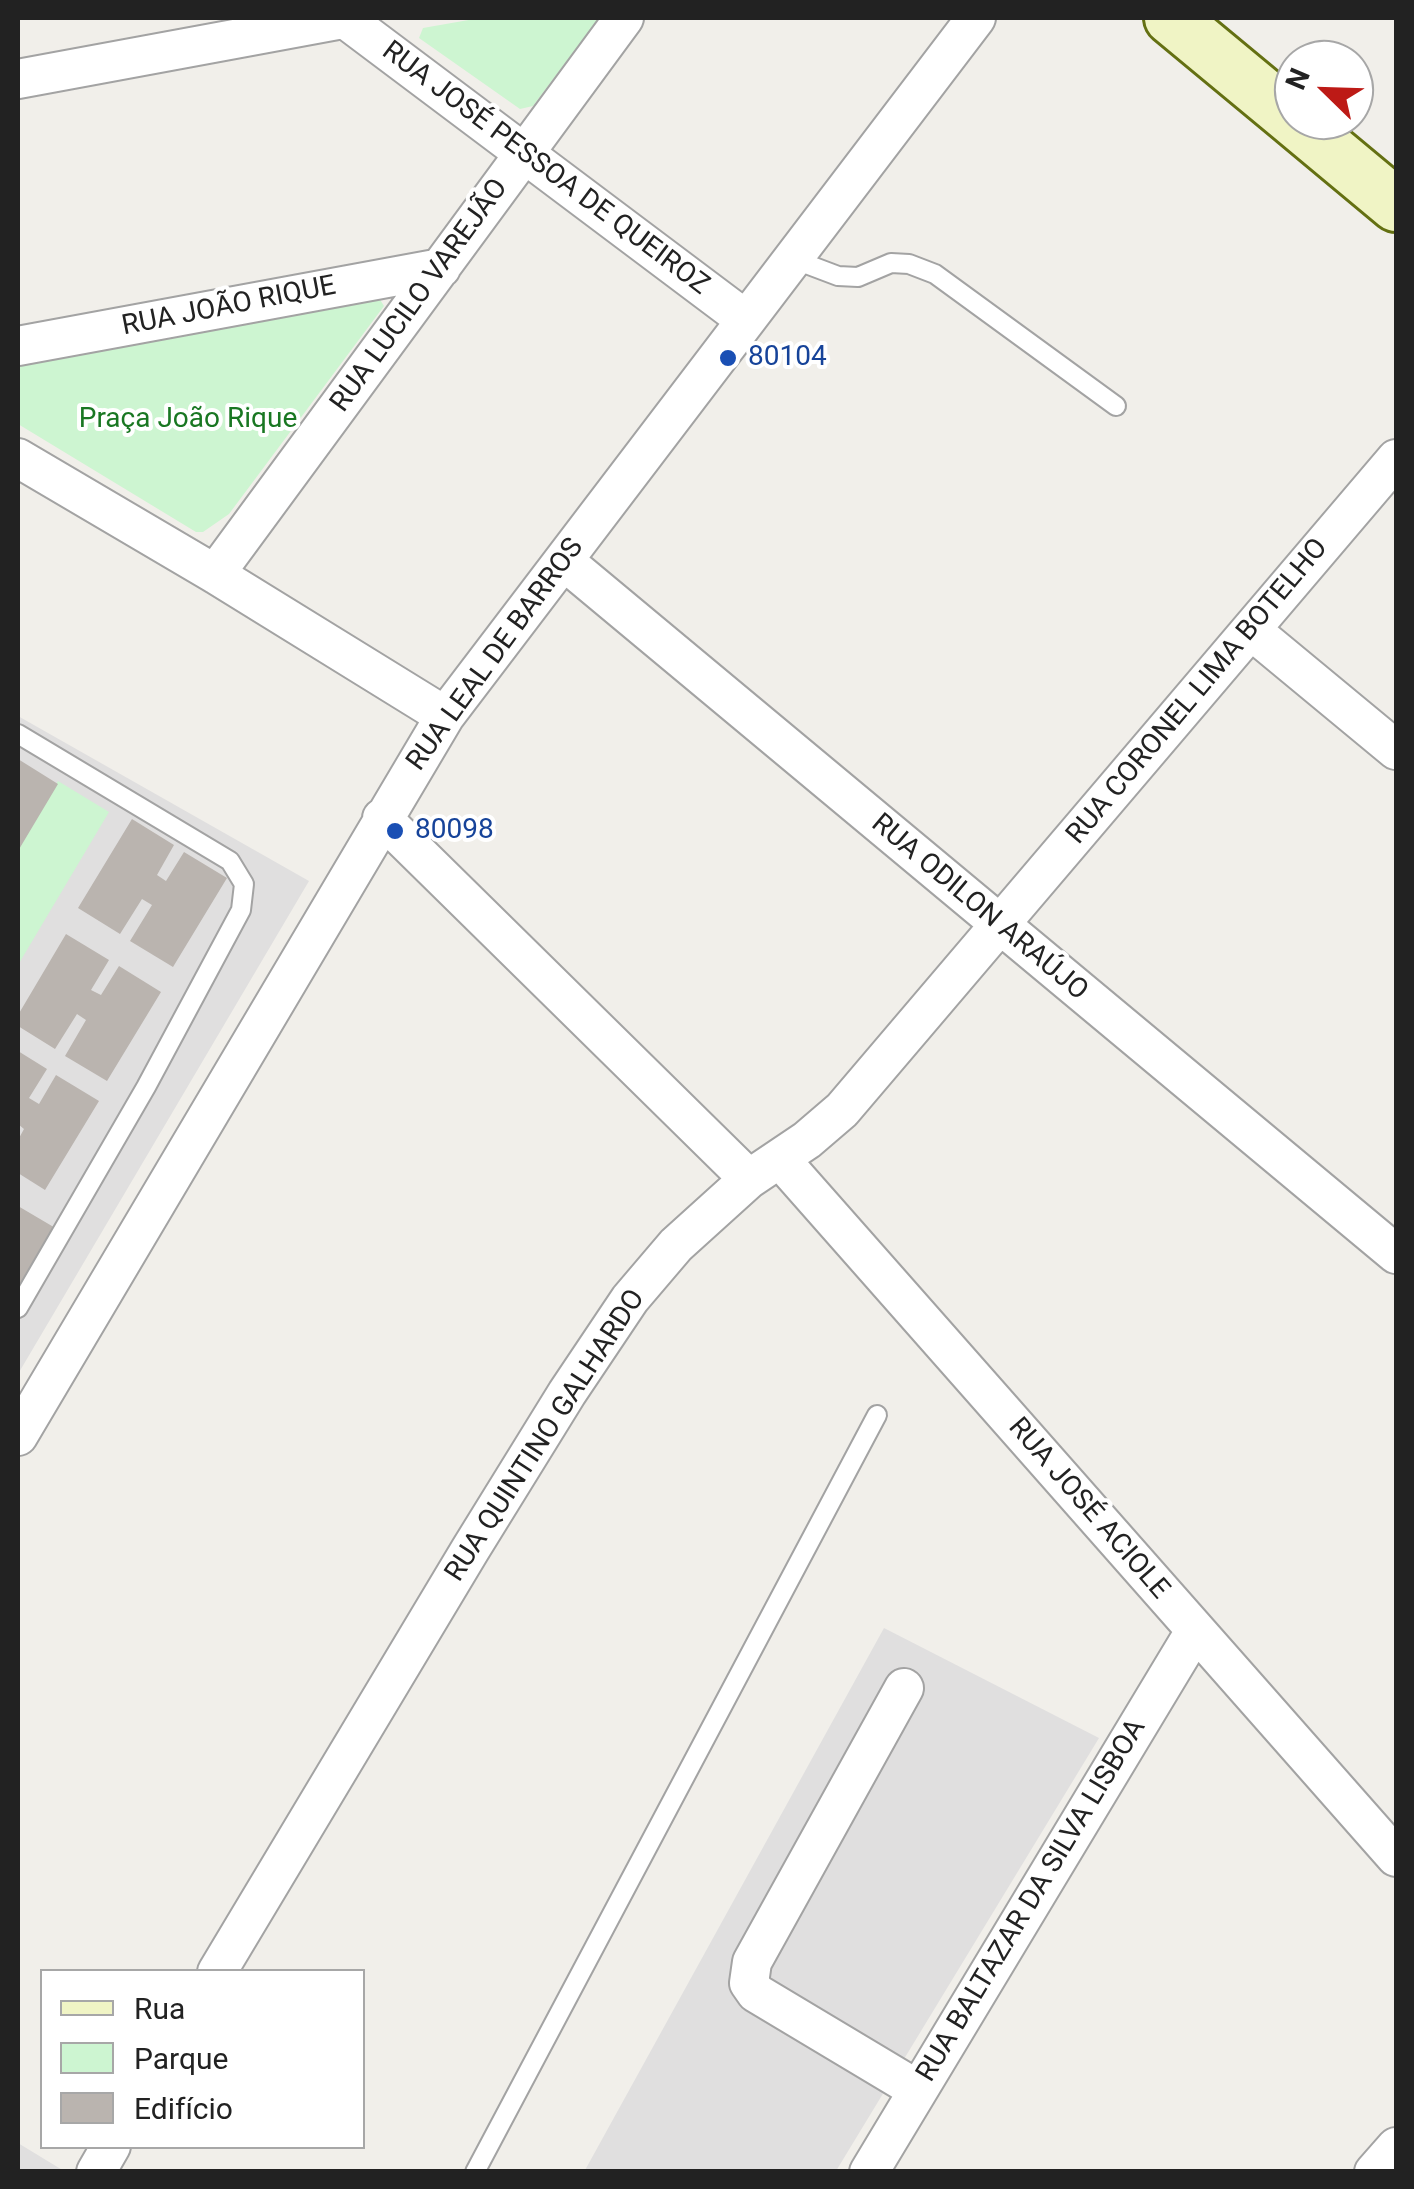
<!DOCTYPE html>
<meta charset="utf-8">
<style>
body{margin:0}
#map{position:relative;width:1414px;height:2189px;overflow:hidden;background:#f1efea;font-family:Roboto,sans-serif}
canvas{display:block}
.frame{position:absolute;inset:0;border:20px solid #222;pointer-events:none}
.legend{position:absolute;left:40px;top:1969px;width:325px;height:180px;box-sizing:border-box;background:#fff;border:2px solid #a7a7a7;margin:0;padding:12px 18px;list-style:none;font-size:30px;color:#222}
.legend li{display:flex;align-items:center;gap:20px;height:50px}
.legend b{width:50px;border:2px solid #a7a7a7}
.north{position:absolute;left:1274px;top:40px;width:100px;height:100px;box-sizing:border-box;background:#fff;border:2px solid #a7a7a7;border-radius:50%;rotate:293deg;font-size:28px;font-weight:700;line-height:40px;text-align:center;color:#222}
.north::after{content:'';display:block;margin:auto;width:35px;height:45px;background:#bd1a16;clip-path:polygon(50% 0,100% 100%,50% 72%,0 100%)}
</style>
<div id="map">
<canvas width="1414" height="2189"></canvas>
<div class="frame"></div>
<ul class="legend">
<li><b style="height:12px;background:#f0f4c5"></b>Rua</li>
<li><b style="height:28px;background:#cdf5d1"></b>Parque</li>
<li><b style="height:28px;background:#bab4af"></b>Edifício</li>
</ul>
<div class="north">N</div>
</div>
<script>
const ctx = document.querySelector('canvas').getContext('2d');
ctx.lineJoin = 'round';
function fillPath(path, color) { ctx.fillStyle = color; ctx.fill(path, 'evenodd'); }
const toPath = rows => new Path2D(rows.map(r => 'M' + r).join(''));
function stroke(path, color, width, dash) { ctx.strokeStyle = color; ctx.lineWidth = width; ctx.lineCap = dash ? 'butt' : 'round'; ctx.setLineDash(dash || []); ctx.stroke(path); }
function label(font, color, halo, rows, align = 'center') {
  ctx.font = font + ' Roboto,sans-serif'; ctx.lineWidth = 8; ctx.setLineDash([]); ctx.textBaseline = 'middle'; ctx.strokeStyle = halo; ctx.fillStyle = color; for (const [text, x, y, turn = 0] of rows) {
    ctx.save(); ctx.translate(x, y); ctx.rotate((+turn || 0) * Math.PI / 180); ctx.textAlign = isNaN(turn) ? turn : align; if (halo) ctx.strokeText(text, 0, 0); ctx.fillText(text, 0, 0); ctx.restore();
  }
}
fillPath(toPath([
 [18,716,309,881,18,1374],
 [884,1628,1099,1738,836,2171,584,2172],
 [18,2143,64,2171,18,2171]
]), '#e0dfdf');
fillPath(toPath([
 [480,18,599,18,533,106,520,109,419,38,423,28],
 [379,298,384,306,229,514,203,532,196,532,18,424,18,361],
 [58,781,109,812,18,965,18,850]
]), '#cdf5d1');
fillPath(toPath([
 [18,759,58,784,18,851],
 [132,819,174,845,157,875,166,881,184,852,227,878,173,967,130,941,152,905,142,899,120,934,78,908],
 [66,934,109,960,91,990,101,995,119,966,161,992,107,1081,65,1056,86,1020,77,1014,55,1049,18,1026,18,1015],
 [18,1051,47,1069,29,1098,39,1104,56,1075,99,1101,45,1190,18,1173,18,1140,24,1129,18,1124],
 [18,1206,57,1229,18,1295]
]), '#bab4af');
const lane = toPath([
 [793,259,838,276,858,277,891,263,909,264,935,274,1116,406],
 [18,734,230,861,244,884,241,910,146,1087,18,1308],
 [475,2172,877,1415]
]);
const street = toPath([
 [344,18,746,320],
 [18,79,348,18],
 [18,346,441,268],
 [18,458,215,574,445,716],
 [564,561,1396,1254],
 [215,574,624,18],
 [1251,630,1396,750],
 [382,818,749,1179],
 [780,1159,1396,1857],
 [18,1436,445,716,976,18],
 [904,1688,752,1962,749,1983,756,1993,918,2090],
 [217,1972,470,1550,567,1393,630,1299,676,1245,749,1179,807,1140,842,1110,1396,459],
 [96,2172,111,2146],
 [869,2172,1195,1631],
 [1374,2172,1396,2147]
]);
const secondary = toPath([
 [1171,18,1294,120],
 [1294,120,1396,205]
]);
stroke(lane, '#a3a3a3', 22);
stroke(street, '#a3a3a3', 42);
stroke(secondary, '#647012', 58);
stroke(lane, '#fff', 18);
stroke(street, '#fff', 38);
stroke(secondary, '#f0f4c5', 52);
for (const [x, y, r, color] of [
 [728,358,10,"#1a4fb4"],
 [395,831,10,"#1a4fb4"]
]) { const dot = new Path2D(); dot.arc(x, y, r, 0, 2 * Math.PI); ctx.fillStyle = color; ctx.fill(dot); stroke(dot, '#fff', 4); }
label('28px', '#222', '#fff', [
 ["RUA JOSÉ PESSOA DE QUEIROZ",545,169,37],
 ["RUA LUCILO VAREJÃO",420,296,-54],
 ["RUA JOÃO RIQUE",229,307,-11],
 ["RUA LEAL DE BARROS",496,655,-54],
 ["RUA CORONEL LIMA BOTELHO",1198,692,-50],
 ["RUA ODILON ARAÚJO",979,908,40],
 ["RUA QUINTINO GALHARDO",546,1436,-57],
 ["RUA JOSÉ ACIOLE",1088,1509,49],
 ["RUA BALTAZAR DA SILVA LISBOA",1032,1901,-59]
]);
label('28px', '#164399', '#fff', [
 ["80104",748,358],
 ["80098",415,831]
], 'left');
label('28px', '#197722', '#fff', [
 ["Praça João Rique",188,420]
]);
</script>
